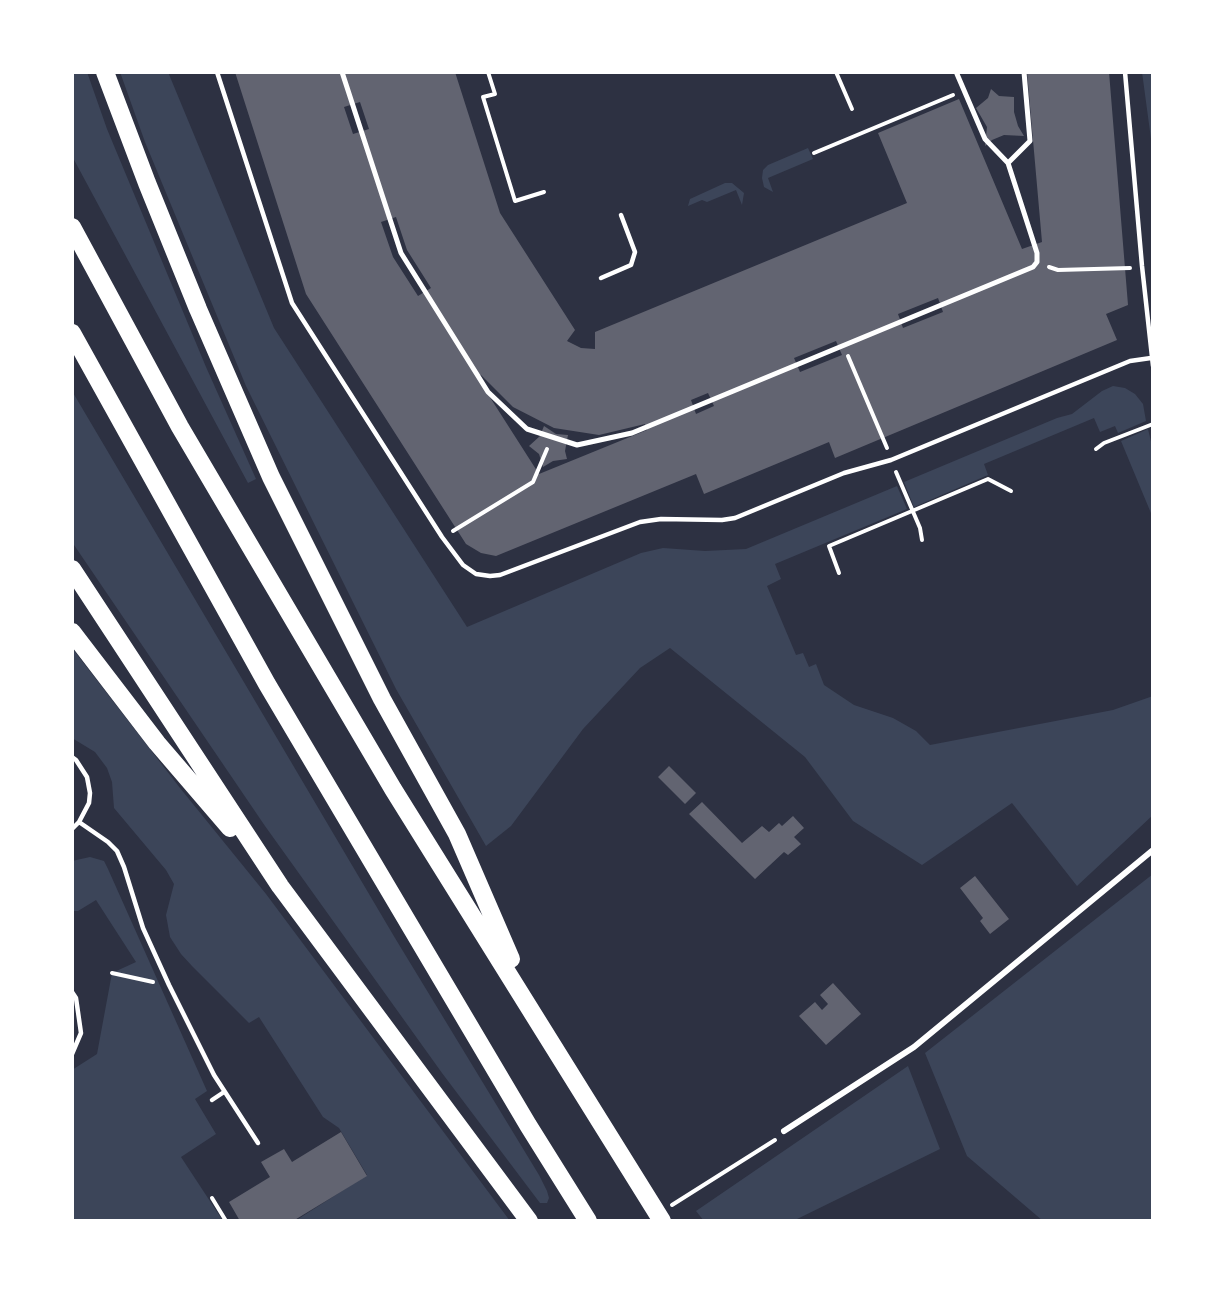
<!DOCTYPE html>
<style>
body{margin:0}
#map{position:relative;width:1225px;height:1293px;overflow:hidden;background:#2d3142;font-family:"Work Sans",sans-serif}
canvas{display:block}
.frame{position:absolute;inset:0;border:74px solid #fff;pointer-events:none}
</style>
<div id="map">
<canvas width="1225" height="1293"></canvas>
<div class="frame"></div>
</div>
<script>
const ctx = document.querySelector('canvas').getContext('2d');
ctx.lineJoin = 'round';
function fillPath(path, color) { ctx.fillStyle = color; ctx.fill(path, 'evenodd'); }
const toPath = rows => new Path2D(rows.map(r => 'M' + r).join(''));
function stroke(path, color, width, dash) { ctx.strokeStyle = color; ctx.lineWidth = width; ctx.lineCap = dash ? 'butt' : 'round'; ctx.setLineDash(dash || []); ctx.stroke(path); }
fillPath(toPath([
 [72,72,87,72,107,129,206,367,256,479,248,483,72,156],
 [120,72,168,72,274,328,467,627,641,553,663,548,705,551,746,549,897,486,907,509,775,564,781,579,767,586,796,655,803,653,809,667,816,664,824,685,854,705,893,718,916,731,930,745,1113,710,1153,696,1153,815,1077,886,1012,803,922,865,853,821,805,757,670,648,640,668,583,729,511,826,486,846,396,689,246,386,145,142],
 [1142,72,1153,72,1153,166,1151,139],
 [808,148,813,159,768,178,773,192,764,187,762,178,763,170,768,165],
 [725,183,732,183,744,193,742,205,736,190,707,202,702,200,688,206,690,199],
 [1113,386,1125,388,1135,394,1143,404,1146,421,1118,433,1115,426,1100,432,1094,418,984,464,988,475,914,507,904,482,1057,418,1072,414,1102,391],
 [72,391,395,938,539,1175,547,1191,549,1198,547,1203,540,1203,442,1073,265,826,72,542],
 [1148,429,1153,450,1153,518,1121,441],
 [72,648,180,788,266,894,510,1221,295,1221,367,1175,339,1128,323,1117,259,1017,249,1023,192,966,181,954,170,937,166,915,174,884,166,870,114,808,112,782,107,768,95,752,72,738],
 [90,857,104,861,108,869,207,1091,195,1099,216,1134,181,1157,223,1221,72,1221,72,1070,97,1054,112,973,136,962,96,900,78,911,72,911,72,861],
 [1153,874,1153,1221,1043,1221,967,1156,925,1053],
 [908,1066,940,1149,793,1221,704,1221,696,1211]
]), '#3c4559');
fillPath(toPath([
 [235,72,455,72,500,213,575,330,567,341,581,348,595,349,595,332,907,203,878,133,959,99,1022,249,1042,242,1027,72,1109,72,1128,305,1106,314,1117,340,835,458,829,442,704,494,696,474,496,556,481,553,466,544,306,294],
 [360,102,369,129,353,134,344,107],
 [396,217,407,250,431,288,418,296,393,257,381,222],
 [938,298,943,312,903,328,898,314],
 [836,341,842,355,800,372,794,358],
 [481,375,513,407,554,428,599,435,645,424,647,430,539,474,477,377],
 [708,393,714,406,696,414,691,400],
 [991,89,999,96,1014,97,1014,112,1018,126,1024,136,1004,135,992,140,985,146,987,127,976,108,988,98],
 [544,426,556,434,568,435,565,451,567,459,553,461,543,467,539,454,529,446,540,436],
 [669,766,696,793,685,804,658,777],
 [702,802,742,843,762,826,769,832,779,823,782,826,793,816,804,828,794,837,801,844,788,855,784,852,755,879,689,814],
 [975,876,1009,919,990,934,980,921,983,918,960,888],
 [833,983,861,1014,826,1045,799,1016,815,1002,822,1010,828,1004,820,995],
 [341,1132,367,1176,293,1221,240,1221,229,1202,270,1177,261,1162,284,1149,292,1162]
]), '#626471');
stroke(toPath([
 [488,72,495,94,483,97,515,201,544,192],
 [836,72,852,109],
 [814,153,953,95],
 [1049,267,1058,270,1130,268],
 [848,356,887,448],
 [1096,449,1104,443,1153,424],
 [896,472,920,528,922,540],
 [453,531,533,482,547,449],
 [839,573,829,546,988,479,1011,491],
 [112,973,153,982],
 [212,1198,226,1221],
 [672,1205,775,1140]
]), '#fff', 4);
stroke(toPath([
 [217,72,292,303,442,537,463,565,476,574,490,576,500,575,640,522,661,519,722,520,735,518,844,473,891,460,1130,361,1151,358],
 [1125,72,1142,266,1153,366],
 [601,278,631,265,635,252,621,215],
 [72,757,76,760,87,777,90,793,89,803,79,822,72,829],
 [79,822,108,842,117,851,124,867,143,928,169,985,214,1075,258,1143],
 [72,992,76,998,81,1033,72,1054],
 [212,1100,224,1092]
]), '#fff', 4.5);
stroke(toPath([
 [342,72,401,253,488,392,527,429,577,445,632,433,1033,267,1037,262,1037,253,1008,163,985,139,957,74],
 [1008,163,1030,141,1024,72]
]), '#fff', 5);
stroke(toPath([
 [784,1131,914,1047,1153,850]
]), '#fff', 6);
stroke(toPath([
 [105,72,147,183,198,309,271,477,382,699,457,834,511,959],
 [72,227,180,427,393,789,662,1221],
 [72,333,267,684,528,1125,588,1221],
 [72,569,280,886,529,1221],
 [72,632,157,743,230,828]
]), '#fff', 18);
</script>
